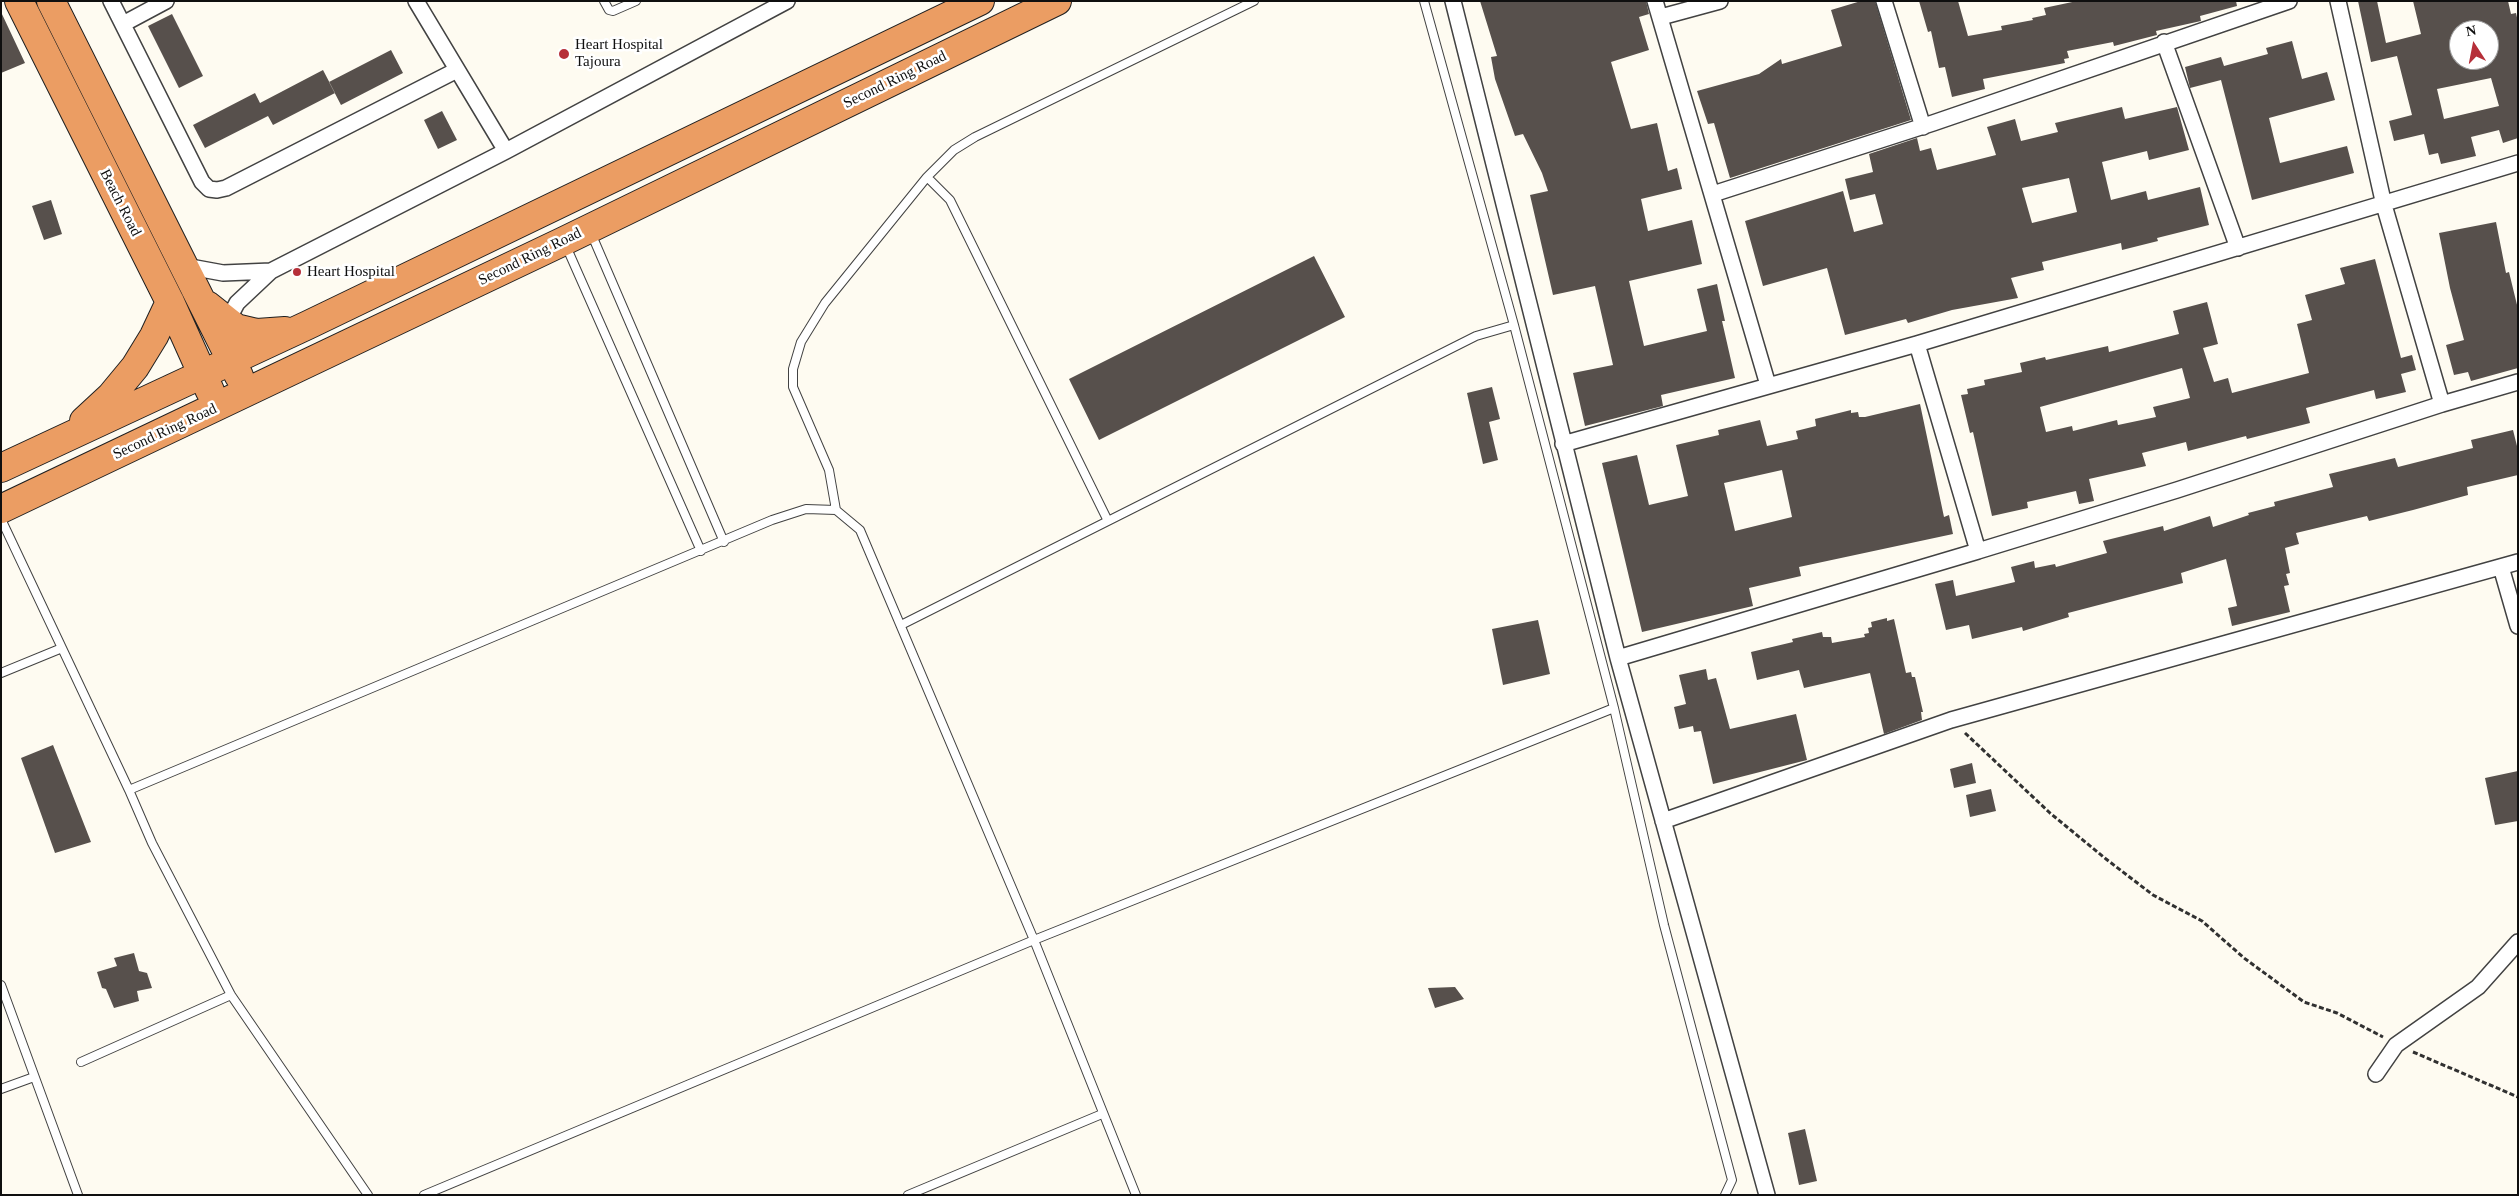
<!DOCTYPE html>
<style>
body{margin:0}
#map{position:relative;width:2519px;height:1196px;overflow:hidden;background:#fefbf1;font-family:Georgia,serif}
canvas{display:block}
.frame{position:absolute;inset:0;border:2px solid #0f0f0f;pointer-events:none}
.north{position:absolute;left:2449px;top:20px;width:50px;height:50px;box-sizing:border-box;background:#fff;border:1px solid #9f9f9f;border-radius:50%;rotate:349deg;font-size:14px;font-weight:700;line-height:20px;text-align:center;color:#0f0f0f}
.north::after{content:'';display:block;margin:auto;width:18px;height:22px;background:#b62f39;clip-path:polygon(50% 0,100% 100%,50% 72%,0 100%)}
</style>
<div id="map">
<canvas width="2519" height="1196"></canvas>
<div class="frame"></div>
<div class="north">N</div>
</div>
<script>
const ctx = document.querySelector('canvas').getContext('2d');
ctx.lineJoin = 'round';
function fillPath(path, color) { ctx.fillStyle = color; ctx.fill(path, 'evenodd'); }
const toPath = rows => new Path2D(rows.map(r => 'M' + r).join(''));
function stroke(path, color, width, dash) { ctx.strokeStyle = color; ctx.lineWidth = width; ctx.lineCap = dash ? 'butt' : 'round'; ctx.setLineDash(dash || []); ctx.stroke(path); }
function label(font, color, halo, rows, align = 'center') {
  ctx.font = font + ' Georgia,serif'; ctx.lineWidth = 5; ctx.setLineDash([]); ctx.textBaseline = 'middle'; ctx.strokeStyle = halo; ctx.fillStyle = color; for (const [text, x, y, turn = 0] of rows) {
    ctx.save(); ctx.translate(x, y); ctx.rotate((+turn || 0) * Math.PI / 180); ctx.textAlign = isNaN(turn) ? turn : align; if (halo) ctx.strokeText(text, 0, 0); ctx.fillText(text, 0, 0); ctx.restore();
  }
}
fillPath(toPath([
 [1480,1,1646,1,1649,14,1639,17,1649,50,1611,62,1631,129,1657,123,1668,171,1677,168,1682,189,1641,199,1648,231,1692,220,1702,264,1629,281,1644,346,1707,331,1697,289,1717,284,1725,321,1722,321,1735,378,1661,395,1663,406,1585,426,1573,373,1613,365,1595,286,1553,295,1530,195,1548,191,1542,173,1523,134,1515,136,1495,79,1491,57,1497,56],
 [1861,1,1875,1,1911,120,1730,178,1714,123,1708,124,1697,91,1759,74,1781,59,1782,64,1842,46,1831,10],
 [1919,1,1958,1,1968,36,2002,30,2001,26,2033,20,2032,18,2046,15,2044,8,2077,1,2236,1,2237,6,2200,16,2201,21,2156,31,2157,35,2114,46,2113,42,2067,51,2069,58,2064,59,2065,63,1983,79,1985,89,1952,97,1945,67,1939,68,1931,31,1928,32],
 [2358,1,2377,1,2386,43,2421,34,2413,1,2508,1,2511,14,2516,13,2518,22,2518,138,2503,143,2499,130,2471,137,2476,156,2441,164,2438,153,2429,155,2424,134,2394,141,2389,121,2412,115,2397,56,2371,62],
 [2459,30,2489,30,2489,60,2459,60],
 [2491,78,2499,106,2444,119,2437,89],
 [1,12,25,63,1,73],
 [172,14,203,76,179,88,148,26],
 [2292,41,2302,79,2327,72,2335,100,2269,118,2280,163,2347,146,2354,173,2252,200,2221,80,2190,88,2185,67,2221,57,2224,66,2268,54,2266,48],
 [391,50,403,73,341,105,329,82],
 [323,70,335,93,273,125,268,116,205,148,193,125,255,93,260,103],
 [2122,107,2125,119,2177,107,2189,150,2149,160,2147,151,2102,162,2111,200,2146,191,2148,200,2200,187,2209,225,2157,238,2158,241,2122,250,2121,243,2042,262,2044,270,2011,278,2018,298,1952,310,1908,323,1906,319,1845,335,1827,268,1763,286,1745,221,1843,191,1854,232,1883,224,1875,194,1850,200,1845,179,1873,172,1869,154,1917,138,1920,151,1931,148,1937,170,1996,155,1987,127,2015,119,2021,141,2058,132,2055,123],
 [2069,178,2077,212,2032,223,2022,188],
 [442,111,457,140,438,149,424,120],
 [51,200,62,234,44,240,32,206],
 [2496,222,2506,273,2509,272,2518,309,2518,368,2471,381,2468,372,2454,375,2446,345,2464,340,2450,288,2439,233],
 [1314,256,1345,317,1099,440,1069,379],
 [2375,259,2401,358,2412,355,2416,370,2401,374,2406,392,2376,399,2374,390,2306,408,2310,423,2247,439,2246,436,2188,451,2186,442,2142,453,2146,466,2089,479,2094,501,2079,504,2076,491,2027,502,2028,508,1992,516,1973,432,1970,433,1961,395,1968,394,1967,389,1985,385,1984,380,2022,372,2020,363,2045,357,2046,360,2108,346,2109,352,2179,334,2173,311,2207,302,2218,344,2203,348,2214,382,2228,378,2232,393,2309,373,2297,324,2312,320,2305,295,2345,284,2340,268],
 [2182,368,2190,398,2153,407,2156,417,2118,425,2117,420,2073,431,2072,426,2046,432,2040,407],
 [1492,387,1500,419,1489,422,1498,460,1483,464,1467,393],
 [1920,404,1944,517,1949,515,1953,534,1799,567,1801,576,1749,588,1753,606,1642,632,1602,463,1637,455,1649,505,1688,496,1676,445,1719,435,1718,430,1760,420,1767,446,1798,439,1796,431,1816,426,1815,419,1851,410,1851,413,1858,412,1859,417,1865,417],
 [1782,470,1792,517,1735,531,1724,483],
 [2513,430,2518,450,2518,475,2467,487,2468,495,2413,510,2369,521,2367,516,2296,533,2299,544,2285,548,2290,573,2286,574,2289,585,2284,586,2290,612,2232,626,2228,608,2237,606,2226,559,2181,573,2183,583,2068,613,2069,617,2023,631,2022,627,1972,639,1969,625,1946,630,1935,584,1953,580,1956,596,2015,582,2011,567,2034,561,2035,568,2055,564,2056,567,2107,553,2103,541,2163,526,2164,531,2210,516,2213,527,2249,515,2248,513,2275,506,2274,502,2333,487,2329,474,2395,458,2398,467,2473,448,2471,440],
 [1887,618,1887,621,1894,619,1906,673,1911,672,1912,677,1915,677,1923,712,1921,712,1922,720,1884,734,1870,673,1804,688,1799,670,1757,680,1751,652,1793,642,1792,639,1822,632,1823,637,1831,637,1832,643,1865,637,1864,634,1869,633,1868,628,1872,627,1871,622],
 [1538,620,1550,674,1503,685,1492,629],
 [1706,669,1708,680,1716,678,1730,729,1796,714,1807,760,1713,784,1701,731,1694,732,1693,726,1679,729,1674,707,1686,704,1679,675],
 [53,745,91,842,55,853,21,758],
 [1972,763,1976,783,1954,788,1950,769],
 [2518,771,2518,821,2495,825,2485,778],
 [1991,789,1996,811,1970,817,1966,795],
 [134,953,139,971,147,973,152,988,137,991,139,1001,114,1008,106,989,102,988,97,972,117,966,114,958],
 [1455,987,1464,999,1435,1008,1428,988],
 [1805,1129,1817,1181,1799,1185,1788,1133]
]), '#57504c');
const lane = toPath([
 [604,1,609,10,613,11,636,1],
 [1424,1,1514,325,1614,708,1664,925,1732,1180,1725,1195],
 [927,177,950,200,1107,519],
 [591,233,724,542],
 [566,246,701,551],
 [1,519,129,790,152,843,231,995,368,1195],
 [901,625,1476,336,1514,325],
 [1,673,62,648],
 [129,790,772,520,806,509,836,510],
 [1,985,78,1195],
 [81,1062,231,995],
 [1,1089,34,1077],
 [424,1195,1034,940,1614,708],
 [908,1195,1102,1114],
 [1136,1195,1034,940,860,530,836,510,829,470,793,387,793,369,801,342,825,303,927,177,954,150,975,137,1254,1]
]);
const street = toPath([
 [111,1,202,182,209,189,217,190,226,188,457,70],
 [416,1,506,151],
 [1453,1,1618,658,1767,1195],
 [1655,1,1768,385],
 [1884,1,1923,127],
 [2338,1,2384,205,2442,404],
 [1661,17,1720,1],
 [123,24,166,1],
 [2164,42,2238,248],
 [1713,194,1933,123,2289,1],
 [185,266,223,273,271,271],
 [227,322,237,303,271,271,506,151,787,1],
 [1917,344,1978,551,2177,490,2442,404,2518,382],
 [1563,444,1917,344,2518,163],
 [2501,567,2518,626],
 [1618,658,1978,551],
 [1663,821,1951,720,2518,562],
 [2376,1074,2396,1045,2478,987,2518,942]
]);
const highway = toPath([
 [19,1,170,302,210,391],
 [51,1,239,376],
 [207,305,236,328,257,333,285,331],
 [84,421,111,396,135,367,154,336,170,302],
 [1,468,308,325,980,1],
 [1,509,564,241,1057,1]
]);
stroke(lane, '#424242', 10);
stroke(street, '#424242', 18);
stroke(highway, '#202020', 30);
stroke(toPath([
 [1965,733,2050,813,2106,859,2153,895,2202,921,2244,958,2304,1002,2337,1013,2383,1037],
 [2413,1052,2518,1097]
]), '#313131', 3, [5, 2.5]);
stroke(lane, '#fff', 8);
stroke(street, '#fff', 15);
stroke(highway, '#eb9d63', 28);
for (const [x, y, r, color] of [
 [564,54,6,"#b62f39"],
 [297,272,5,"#b62f39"]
]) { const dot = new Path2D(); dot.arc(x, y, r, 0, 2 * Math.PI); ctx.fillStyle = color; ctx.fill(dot); stroke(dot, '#fff', 2); }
label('15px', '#0f0f0f', '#fff', [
 ["Heart Hospital",575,45],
 ["Tajoura",575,62],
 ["Heart Hospital",307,272]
], 'left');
label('15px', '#0f0f0f', '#fff', [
 ["Second Ring Road",895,80,-26],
 ["Beach Road",120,203,63],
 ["Second Ring Road",530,257,-26],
 ["Second Ring Road",165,432,-25]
]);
</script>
